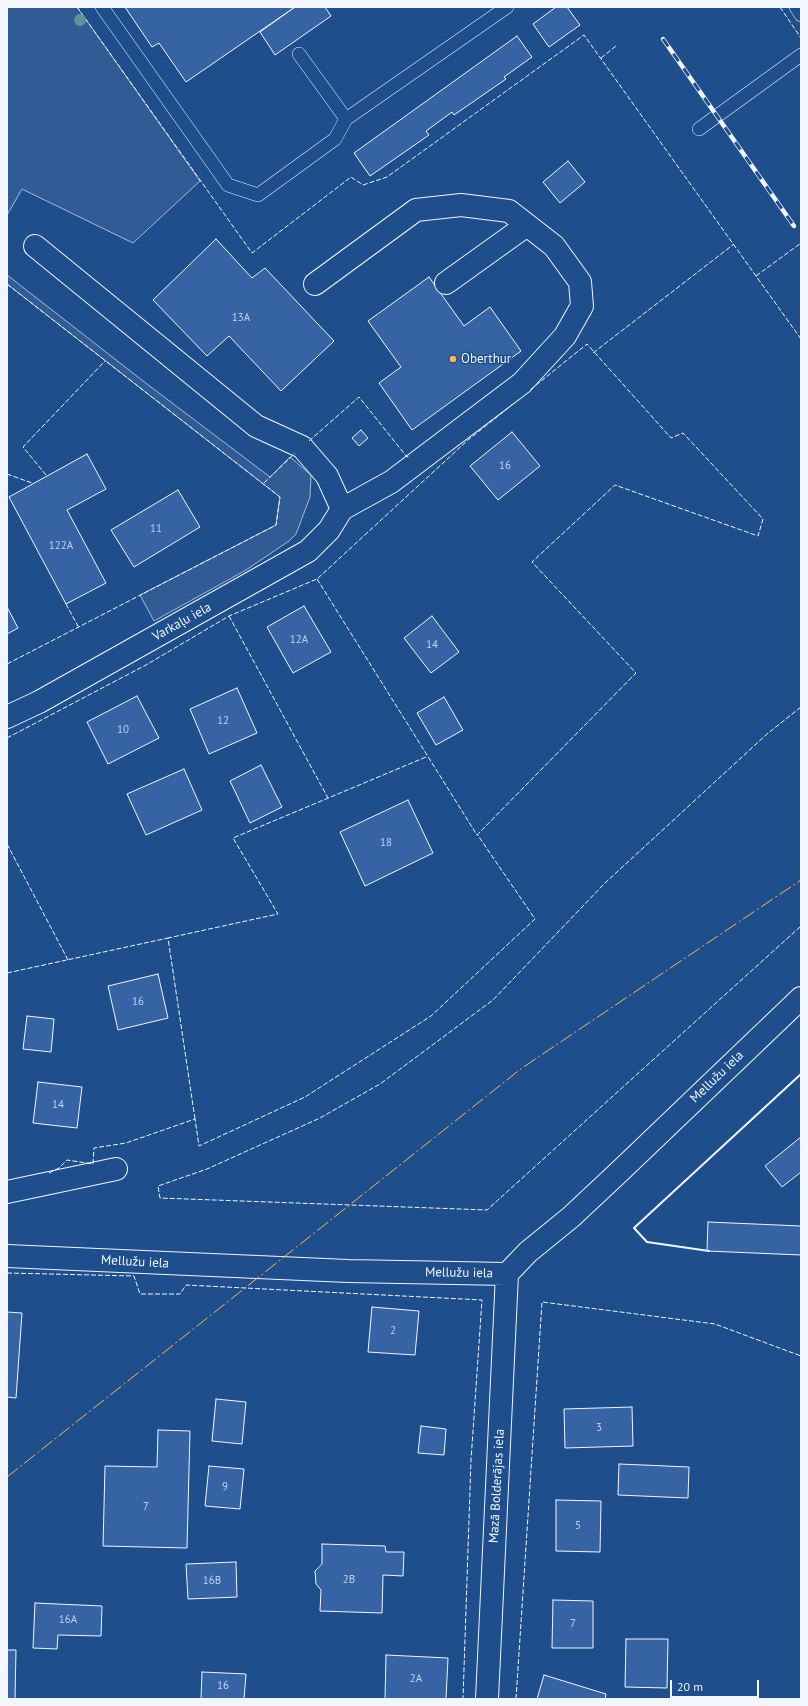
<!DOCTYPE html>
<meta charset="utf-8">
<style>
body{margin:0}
#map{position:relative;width:808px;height:1706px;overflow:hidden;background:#1f4e8c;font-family:"PT Sans",sans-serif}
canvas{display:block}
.frame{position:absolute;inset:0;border:8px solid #f2f6ff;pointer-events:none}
.scale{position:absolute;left:670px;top:1680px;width:89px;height:18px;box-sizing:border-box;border:2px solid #f2f6ff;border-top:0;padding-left:5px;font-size:12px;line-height:14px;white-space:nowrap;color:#f2f6ff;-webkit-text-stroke:3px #1f4e8c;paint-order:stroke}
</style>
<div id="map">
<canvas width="808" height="1706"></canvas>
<div class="frame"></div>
<div class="scale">20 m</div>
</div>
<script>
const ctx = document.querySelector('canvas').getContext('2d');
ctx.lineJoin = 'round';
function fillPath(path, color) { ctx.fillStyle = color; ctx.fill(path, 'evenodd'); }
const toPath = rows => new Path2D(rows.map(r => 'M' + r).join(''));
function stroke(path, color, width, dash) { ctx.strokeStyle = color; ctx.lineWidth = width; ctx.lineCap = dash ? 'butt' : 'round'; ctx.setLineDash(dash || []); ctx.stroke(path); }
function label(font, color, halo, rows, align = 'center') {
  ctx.font = font + ' "PT Sans",sans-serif'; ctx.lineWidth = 3; ctx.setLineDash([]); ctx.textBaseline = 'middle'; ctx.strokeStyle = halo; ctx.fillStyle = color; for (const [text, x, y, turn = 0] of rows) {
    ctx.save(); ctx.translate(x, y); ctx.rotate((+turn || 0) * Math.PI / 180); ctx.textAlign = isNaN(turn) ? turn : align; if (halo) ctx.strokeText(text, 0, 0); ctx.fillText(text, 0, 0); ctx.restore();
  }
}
const green = toPath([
 [7,7,77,7,200,181,133,243,22,189,7,215,7,7],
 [7,275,147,384,270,477,290,457,311,475,310,497,296,534,289,541,246,570,154,621,140,595,276,525,280,497,7,284,7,275]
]);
fillPath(green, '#305b95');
stroke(green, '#a8bbd7', 1);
const building = toPath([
 [125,7,295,7,186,82,159,43,152,47,125,7],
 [295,7,325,7,331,16,275,55,260,32,295,7],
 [556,7,567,7,580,25,549,47,533,24,556,7],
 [517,36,532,57,504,77,506,79,454,115,452,112,426,131,429,135,370,176,354,153,517,36],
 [568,161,585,182,560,203,543,182,568,161],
 [216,239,252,278,265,268,334,341,281,391,229,336,207,356,153,300,216,239],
 [429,277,464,326,490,307,521,351,412,430,379,383,401,367,368,321,429,277],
 [361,430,368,438,359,446,352,438,361,430],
 [512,432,540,466,498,500,470,466,512,432],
 [87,454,106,489,67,510,106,583,66,604,9,497,87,454],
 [178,490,200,527,134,567,111,530,178,490],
 [304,606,331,652,293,673,267,627,304,606],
 [7,607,18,628,7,634,7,607],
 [432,616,459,652,431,673,404,638,432,616],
 [237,688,257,733,209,754,190,709,237,688],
 [137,696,159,738,108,764,87,722,137,696],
 [444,697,463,730,436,745,417,713,444,697],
 [261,765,282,807,250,823,230,781,261,765],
 [184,769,202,810,146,835,127,794,184,769],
 [408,800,433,853,365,886,340,832,408,800],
 [158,974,168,1018,118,1030,108,986,158,974],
 [27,1016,54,1019,51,1052,23,1049,27,1016],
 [38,1082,82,1087,77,1128,33,1123,38,1082],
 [801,1137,801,1172,782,1187,765,1166,801,1137],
 [708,1222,801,1226,801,1255,707,1251,708,1222],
 [372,1307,419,1311,415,1355,368,1352,372,1307],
 [7,1312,22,1313,16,1398,7,1397,7,1312],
 [216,1399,246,1402,242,1444,212,1441,216,1399],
 [632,1407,633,1446,565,1448,564,1409,632,1407],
 [421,1426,446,1429,444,1455,418,1453,421,1426],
 [158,1430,190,1431,187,1548,103,1546,105,1466,157,1467,158,1430],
 [619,1464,689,1467,688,1498,618,1495,619,1464],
 [209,1466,244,1469,240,1509,205,1506,209,1466],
 [556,1500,601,1501,600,1552,556,1551,556,1500],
 [322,1544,385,1546,386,1552,404,1552,403,1576,383,1575,382,1613,320,1611,321,1590,316,1584,315,1571,322,1564,322,1544],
 [236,1562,237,1597,188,1599,186,1564,236,1562],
 [553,1600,593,1601,593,1648,552,1648,553,1600],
 [35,1603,102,1606,101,1636,58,1635,57,1649,33,1648,35,1603],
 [626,1639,668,1639,667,1688,625,1687,626,1639],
 [7,1650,16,1650,15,1699,7,1699,7,1650],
 [386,1655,448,1658,446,1699,385,1699,386,1655],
 [202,1672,246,1674,244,1699,201,1699,202,1672],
 [544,1675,606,1694,605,1699,537,1699,544,1675]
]);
fillPath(building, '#3563a3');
stroke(building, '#f2f6ff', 1);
const service = toPath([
 [102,7,228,185,258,195,335,139,346,119,507,7],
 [796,7,801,15],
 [299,54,346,119],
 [699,129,801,55]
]);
const minor = toPath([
 [35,246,256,426,302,447,327,476,342,509],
 [446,283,527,225],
 [7,717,39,702,308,551,329,530,342,509,391,482,522,383,565,336,582,306,580,282,554,246,509,211,461,205,416,210,315,284],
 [7,1192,116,1169],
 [7,1256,348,1271,507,1274,528,1252,571,1217,618,1173,801,998],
 [487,1699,507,1274]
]);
stroke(service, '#f2f6ff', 14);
stroke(minor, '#f2f6ff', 24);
stroke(service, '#1f4e8c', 13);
stroke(minor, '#1f4e8c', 22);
const rail = toPath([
 [663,39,794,226]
]);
stroke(rail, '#f2f6ff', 4.5);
stroke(rail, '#1f4e8c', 3, [9]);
stroke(toPath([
 [77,7,252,253,351,177,363,185,387,177,584,35,801,339],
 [780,7,801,38],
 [601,58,616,46],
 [756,276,801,243],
 [7,284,280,497,276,525,7,664],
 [593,353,734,244],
 [309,441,359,397,407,457,409,456],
 [7,474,32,483],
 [46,475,23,447,105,361],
 [264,483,295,453],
 [317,579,477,835,636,673,532,562,615,485,758,536,763,519,683,433,671,438,587,344,530,390],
 [66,604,79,628],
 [229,616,328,798],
 [801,707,767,734,605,883,493,1000,380,1084,320,1118,207,1169,158,1186,160,1198,487,1210,801,926],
 [7,738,146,665,229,616,317,579,468,440,513,404],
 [7,844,68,960],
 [7,973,168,938],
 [195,1119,168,938,278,914,233,838,426,757],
 [49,1173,59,1168,67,1160,93,1164,94,1148,126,1143,195,1119,199,1146,305,1097,431,1016,535,919,477,834],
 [7,1273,134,1276,140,1294,180,1294,186,1285,482,1300,471,1460,463,1699],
 [516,1699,542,1302,715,1324,801,1356]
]), '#f2f6ff', 1, [5, 2]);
stroke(toPath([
 [709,1251,647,1242,634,1228,801,1074]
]), '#f2f6ff', 2);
stroke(toPath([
 [7,1477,522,1068,801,880]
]), '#ffb74d', 1, [14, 3, 2, 3]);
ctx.fillStyle = '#61919a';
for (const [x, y] of [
 [80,20]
]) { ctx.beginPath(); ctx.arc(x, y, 6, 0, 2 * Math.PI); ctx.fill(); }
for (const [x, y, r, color] of [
 [453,359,4,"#ffb74d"]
]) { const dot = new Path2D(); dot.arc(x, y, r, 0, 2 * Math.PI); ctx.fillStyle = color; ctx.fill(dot); stroke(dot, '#1f4e8c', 1.5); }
label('11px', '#c3d1e8', null, [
 ["13A",241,318],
 ["16",505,466],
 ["11",156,529],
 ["122A",61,546],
 ["12A",299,640],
 ["14",432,645],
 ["12",223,721],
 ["10",123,730],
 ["18",386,843],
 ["16",138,1002],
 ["14",58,1105],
 ["2",393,1331],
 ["3",599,1428],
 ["9",225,1487],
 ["7",146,1507],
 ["5",578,1526],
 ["2B",349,1580],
 ["16B",212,1581],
 ["16A",68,1620],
 ["7",573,1624],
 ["2A",416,1679],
 ["16",223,1686]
]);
label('13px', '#f2f6ff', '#1f4e8c', [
 ["Oberthur",461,359]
], 'left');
label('13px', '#f2f6ff', '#1f4e8c', [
 ["Varkaļu iela",182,622,-29],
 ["Mellužu iela",717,1077,-44],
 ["Mellužu iela",135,1262,3],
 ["Mellužu iela",459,1273,1],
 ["Mazā Bolderājas iela",497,1486,-87]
]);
</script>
